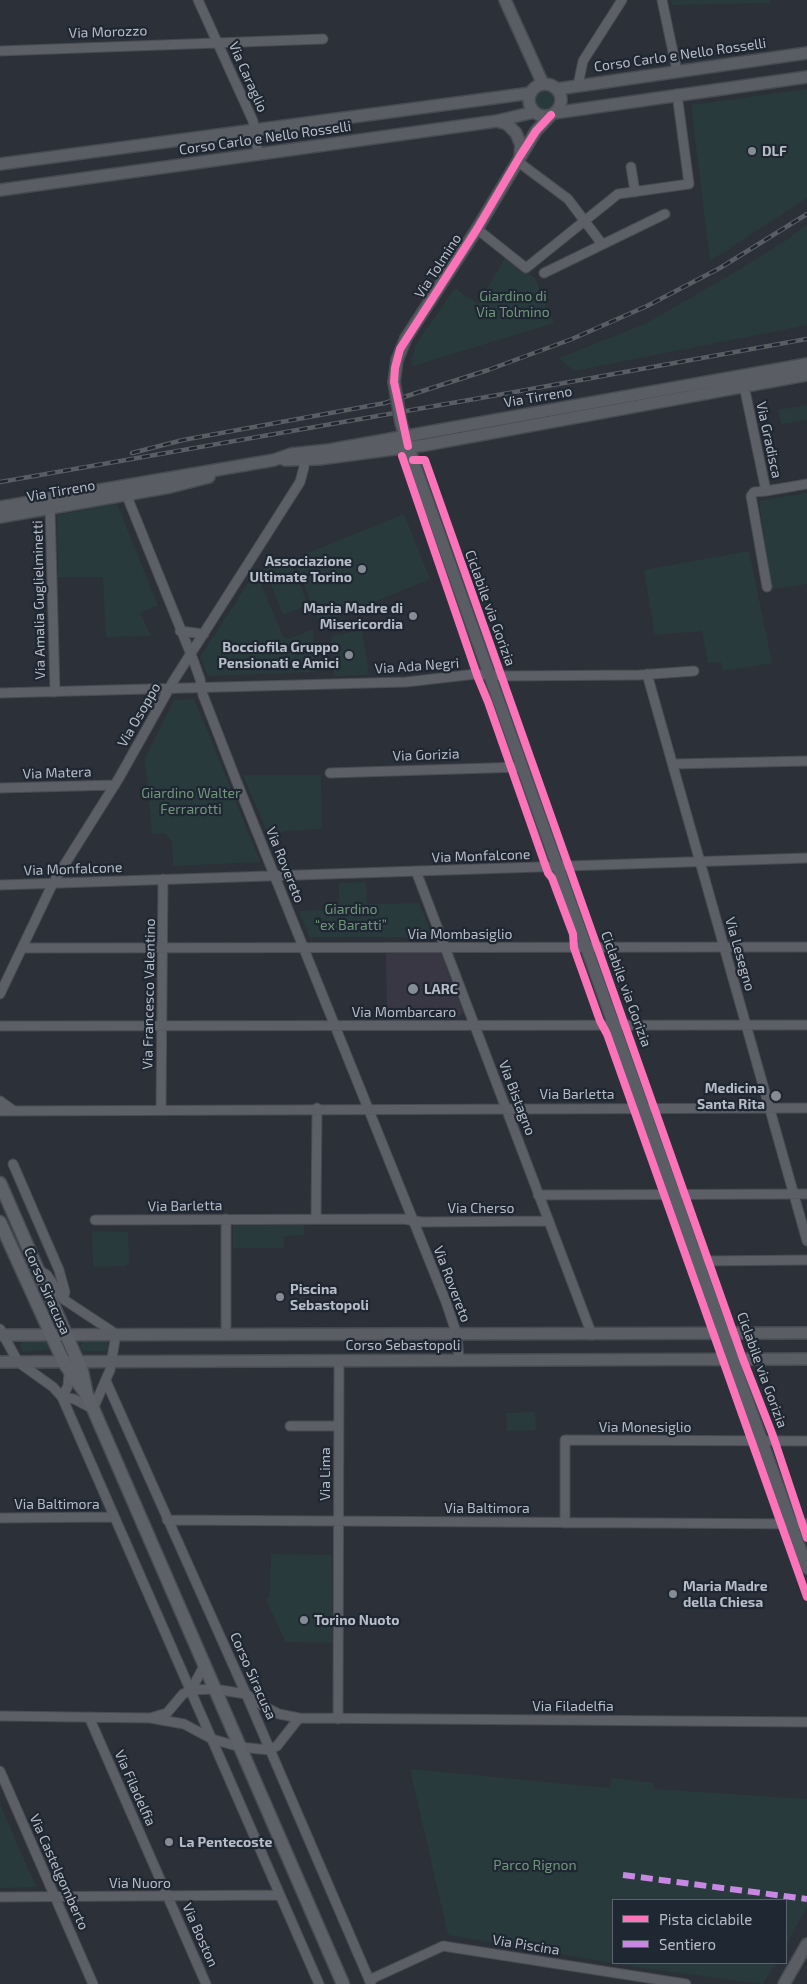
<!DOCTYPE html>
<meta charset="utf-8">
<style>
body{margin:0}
#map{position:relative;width:807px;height:1984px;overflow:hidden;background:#2c3038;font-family:"Exo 2",sans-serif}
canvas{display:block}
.legend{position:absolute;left:612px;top:1899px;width:175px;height:65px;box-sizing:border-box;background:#1f2732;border:1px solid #5c636e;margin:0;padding:6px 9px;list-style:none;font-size:15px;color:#b7bdc8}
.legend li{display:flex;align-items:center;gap:10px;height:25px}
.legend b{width:25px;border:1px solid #5c636e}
</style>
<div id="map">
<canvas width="807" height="1984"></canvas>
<ul class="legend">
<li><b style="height:6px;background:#fb73b8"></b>Pista ciclabile</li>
<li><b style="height:6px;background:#c787e3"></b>Sentiero</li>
</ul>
</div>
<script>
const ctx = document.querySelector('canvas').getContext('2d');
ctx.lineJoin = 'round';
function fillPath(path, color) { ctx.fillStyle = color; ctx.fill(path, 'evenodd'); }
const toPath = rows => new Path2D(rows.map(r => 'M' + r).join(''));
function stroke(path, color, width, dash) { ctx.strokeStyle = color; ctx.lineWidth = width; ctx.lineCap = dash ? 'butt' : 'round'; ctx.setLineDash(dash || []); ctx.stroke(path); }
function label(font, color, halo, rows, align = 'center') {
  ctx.font = font + ' "Exo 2",sans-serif'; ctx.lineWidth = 4.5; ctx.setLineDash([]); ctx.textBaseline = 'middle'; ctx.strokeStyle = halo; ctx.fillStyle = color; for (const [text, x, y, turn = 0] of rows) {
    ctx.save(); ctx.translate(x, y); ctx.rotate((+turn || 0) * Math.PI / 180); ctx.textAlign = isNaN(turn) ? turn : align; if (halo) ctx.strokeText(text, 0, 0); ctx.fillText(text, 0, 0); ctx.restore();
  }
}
fillPath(toPath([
 [386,953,441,953,463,1012,456,1019,387,1020]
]), '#393743');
fillPath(toPath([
 [671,0,769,0,769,3,672,5],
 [807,89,807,198,710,261,691,105],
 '535 100a10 10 0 1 1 20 0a10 10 0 1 1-20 0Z',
 [807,224,807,325,574,371,559,358,645,324,737,271,788,239],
 [505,258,535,278,554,323,413,366,412,360,416,344,455,288,478,304],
 [807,405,807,420,781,424,778,410],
 [807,493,807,584,772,589,759,501],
 [117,504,158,605,140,613,151,636,106,637,103,577,58,577,57,515],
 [404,514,430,579,320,624,293,559],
 [749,551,772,663,723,671,721,662,708,663,702,631,655,635,644,570],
 [290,559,308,605,283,615,264,569],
 [256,571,283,637,289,639,313,629,315,672,208,676,200,657],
 [362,630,369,675,334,676,331,636],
 [194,699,208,732,260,862,173,866,172,840,164,833,152,834,145,758,174,700],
 [243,775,321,775,322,829,284,831,269,837],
 [366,882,367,904,419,903,432,934,431,937,309,937,299,911,329,910,339,902,339,883],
 [233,1222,304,1222,304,1235,284,1236,284,1248,233,1248],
 [92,1231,128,1232,129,1260,126,1266,93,1267],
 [22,1342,46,1342,50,1347,48,1350,23,1352,20,1346],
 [82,1342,107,1342,109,1348,107,1351,83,1351,80,1345],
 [535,1412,536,1430,507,1431,506,1413],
 [271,1554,332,1555,332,1643,285,1642,266,1599,270,1596],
 [410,1769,610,1788,611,1778,654,1783,654,1789,807,1799,807,1907,786,1945,786,1900,613,1900,613,1963,776,1963,763,1984,643,1968,448,1935],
 [0,1804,36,1887,0,1888]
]), '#293a3d');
const street = toPath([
 [198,0,253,121,258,154],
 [662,0,677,71],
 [0,51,323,39],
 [578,85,583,61,622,0],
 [517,161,568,199,602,244],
 [631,167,635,192],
 [477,229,526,268,618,194,689,184,677,94],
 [544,273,665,214],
 [743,381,766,491,754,492,751,496,767,587],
 [124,489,194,662,200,679,203,695,236,780,446,1302,457,1335,459,1359],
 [766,491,807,484],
 [50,508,55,692],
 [180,631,204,634],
 [647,674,807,1241],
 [0,693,406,682,476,674,504,676,639,675,694,671],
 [673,764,807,761],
 [330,773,522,767],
 [0,788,115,785],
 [416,871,592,1335],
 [0,885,807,858],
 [22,948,807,947],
 [0,994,53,883,119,778,174,680,300,482,304,467,304,455],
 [0,1026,807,1025],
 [0,1101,14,1111],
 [161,1109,163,879],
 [0,1111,807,1108],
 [13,1164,59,1270,65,1292,63,1299],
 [538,1195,807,1194],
 [316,1219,317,1108],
 [95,1220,403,1219,422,1222,549,1221],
 [698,1261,807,1260],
 [39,1270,47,1275,63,1299,116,1334,110,1370,93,1409,74,1399,62,1397],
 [0,1329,18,1362,53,1387,62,1397,319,1984],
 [226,1335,226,1219],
 [106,1381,246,1694,371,1984],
 [62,1397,68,1386,69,1372],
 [290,1426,339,1426],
 [0,1518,114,1517],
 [167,1520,807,1524],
 [565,1523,565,1440,807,1441],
 [191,1690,204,1666],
 [0,1716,150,1718,184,1724,212,1739,240,1747,269,1750,277,1746,299,1718],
 [89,1717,206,1984],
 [150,1718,167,1713,183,1694,191,1690,214,1689,246,1694,263,1706,279,1714,299,1718,807,1722],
 [338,1719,339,1360],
 [0,1771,93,1984],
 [0,1897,280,1895],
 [369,1980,443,1946,686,1984]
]);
const secondary = toPath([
 [505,0,543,84],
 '529 100a16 16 0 1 1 32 0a16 16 0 1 1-32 0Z',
 [557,89,807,53],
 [554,113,807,77],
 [497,121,507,124,516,133,521,145,520,156],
 [0,164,531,93],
 [0,190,497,121,534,112],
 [394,382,397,360,406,338,477,229,536,131,551,115],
 [401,423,413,460,807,1568],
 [285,460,319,459,425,445,807,375],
 [0,507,274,460,291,454,329,450,807,364],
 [0,517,170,487,209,477],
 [0,1335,807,1333],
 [0,1362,807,1359],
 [784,1984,807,1944]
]);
const primary = toPath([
 [0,1183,82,1371,87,1395],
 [0,1222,64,1363,88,1397,343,1984]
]);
stroke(street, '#484b51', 11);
stroke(secondary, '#474b52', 14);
stroke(primary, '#474b52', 15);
stroke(street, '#5c5f66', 9);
stroke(secondary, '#5a5e64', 11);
stroke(primary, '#5e6268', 12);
const rail = toPath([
 [132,453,183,440,385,403,488,370,572,339,647,306,720,268,807,214],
 [0,482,509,393,807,339]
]);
stroke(rail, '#5a5e64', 4.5);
stroke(rail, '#1f2732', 2.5, [8]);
const secondaryBridge = toPath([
 [394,382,401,423]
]);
stroke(secondaryBridge, '#474b52', 14, []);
stroke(secondaryBridge, '#5a5e64', 11);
stroke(toPath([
 [623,1875,807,1899]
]), '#c787e3', 6, [12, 6]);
stroke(toPath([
 [408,446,394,382,395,368,400,349,477,229,520,156,536,131,551,115],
 [402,456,478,678,488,702,548,873,552,878,573,934,574,948,600,1021,607,1034,807,1597],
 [413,460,425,460,743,1359,773,1436,807,1538]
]), '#fb73b8', 8);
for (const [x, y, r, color] of [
 [752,151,5,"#868c96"],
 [362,569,5,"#868c96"],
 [413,616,5,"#868c96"],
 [349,655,5,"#868c96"],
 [413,989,6,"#868c96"],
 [776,1096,6,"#868c96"],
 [280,1297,5,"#868c96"],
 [673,1594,5,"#868c96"],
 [304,1620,5,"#868c96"],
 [169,1842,5,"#868c96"]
]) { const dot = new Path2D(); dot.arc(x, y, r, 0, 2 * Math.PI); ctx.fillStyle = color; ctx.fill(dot); stroke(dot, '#1f2732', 2); }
label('14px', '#b7bdc8', '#1f2732', [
 ["Via Morozzo",108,32,-2],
 ["Corso Carlo e Nello Rosselli",680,55,-8],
 ["Via Caraglio",248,77,66],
 ["Corso Carlo e Nello Rosselli",265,138,-8],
 ["Via Tolmino",438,266,-57],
 ["Via Tirreno",538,397,-10],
 ["Via Gradisca",769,440,78],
 ["Via Tirreno",61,491,-10],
 ["Via Amalia Guglielminetti",39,600,-91],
 ["Ciclabile via Gorizia",490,608,70],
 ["Via Ada Negri",417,666,-4],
 ["Via Osoppo",139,715,-60],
 ["Via Gorizia",426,755,-2],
 ["Via Matera",57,773,-2],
 ["Via Monfalcone",481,856,-2],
 ["Via Rovereto",285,865,68],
 ["Via Monfalcone",73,869,-2],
 ["Via Mombasiglio",460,934],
 ["Via Lesegno",740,954,74],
 ["Ciclabile via Gorizia",626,989,70],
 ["Via Francesco Valentino",149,994,-89],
 ["Via Mombarcaro",404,1012],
 ["Via Barletta",577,1094],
 ["Via Bistagno",517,1098,69],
 ["Via Barletta",185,1206,-1],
 ["Via Cherso",481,1208],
 ["Via Rovereto",452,1284,69],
 ["Corso Siracusa",47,1291,66],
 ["Corso Sebastopoli",403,1345],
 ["Ciclabile via Gorizia",762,1370,70],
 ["Via Monesiglio",645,1427],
 ["Via Lima",325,1474,-90],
 ["Via Baltimora",57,1504],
 ["Via Baltimora",487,1508],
 ["Corso Siracusa",253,1676,66],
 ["Via Filadelfia",573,1706],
 ["Via Filadelfia",135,1788,66],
 ["Via Castelgomberto",59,1872,66],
 ["Via Nuoro",140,1883],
 ["Via Boston",200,1935,66],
 ["Via Piscina",526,1945,9]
]);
label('bold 14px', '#b7bdc8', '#1f2732', [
 ["DLF",762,151],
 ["Associazione",352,561,"right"],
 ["Ultimate Torino",352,577,"right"],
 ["Maria Madre di",403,608,"right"],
 ["Misericordia",403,624,"right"],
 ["Bocciofila Gruppo",339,647,"right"],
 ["Pensionati e Amici",339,663,"right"],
 ["LARC",424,989],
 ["Medicina",765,1088,"right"],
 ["Santa Rita",765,1104,"right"],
 ["Piscina",290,1289],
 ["Sebastopoli",290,1305],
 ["Maria Madre",683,1586],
 ["della Chiesa",683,1602],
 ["Torino Nuoto",314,1620],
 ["La Pentecoste",179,1842]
], 'left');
label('14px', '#70967a', '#1f2732', [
 ["Giardino di",513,296],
 ["Via Tolmino",513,312],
 ["Giardino Walter",191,793],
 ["Ferrarotti",191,809],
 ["Giardino",351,909],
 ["“ex Baratti”",351,925],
 ["Parco Rignon",535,1865]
]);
</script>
